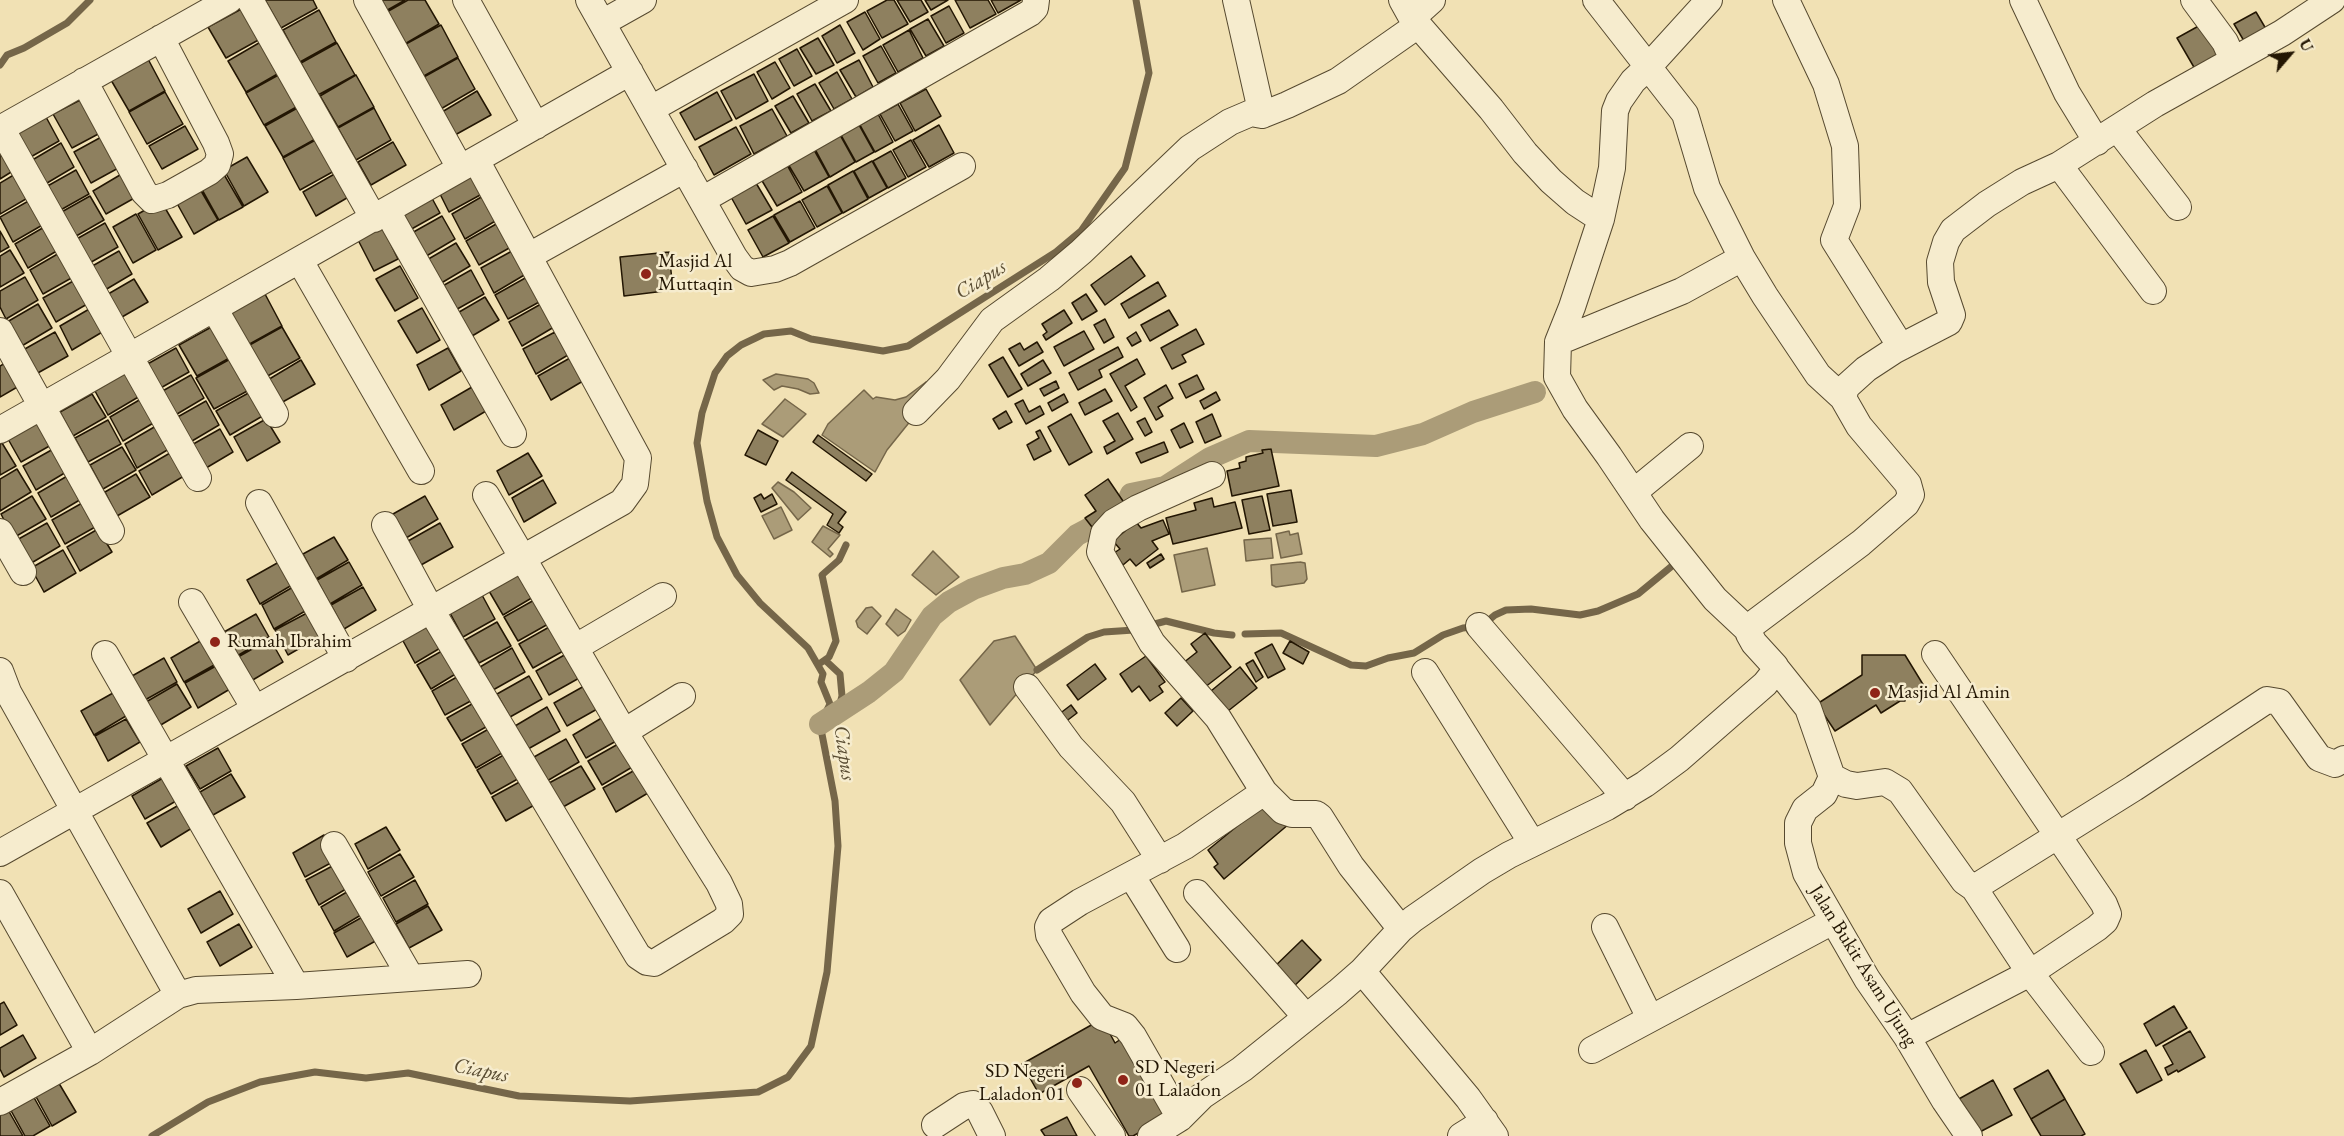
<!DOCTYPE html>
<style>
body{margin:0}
#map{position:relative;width:2344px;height:1136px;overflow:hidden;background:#f1e1b4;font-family:"EB Garamond",serif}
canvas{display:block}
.north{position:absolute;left:2260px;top:24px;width:60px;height:60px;-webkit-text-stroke:4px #f6ecce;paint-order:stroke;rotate:62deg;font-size:16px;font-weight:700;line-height:24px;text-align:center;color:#231603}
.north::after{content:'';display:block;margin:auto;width:21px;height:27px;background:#231603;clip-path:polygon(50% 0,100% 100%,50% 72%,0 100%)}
</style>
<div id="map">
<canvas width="2344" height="1136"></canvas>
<div class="north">U</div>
</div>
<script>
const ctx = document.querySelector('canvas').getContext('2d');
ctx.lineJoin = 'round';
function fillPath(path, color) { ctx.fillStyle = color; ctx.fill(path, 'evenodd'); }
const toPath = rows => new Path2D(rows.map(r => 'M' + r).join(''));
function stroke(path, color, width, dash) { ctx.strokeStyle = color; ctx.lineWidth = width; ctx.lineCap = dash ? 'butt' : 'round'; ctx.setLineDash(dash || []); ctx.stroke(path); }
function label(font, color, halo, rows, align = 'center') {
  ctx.font = font + ' "EB Garamond",serif'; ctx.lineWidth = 5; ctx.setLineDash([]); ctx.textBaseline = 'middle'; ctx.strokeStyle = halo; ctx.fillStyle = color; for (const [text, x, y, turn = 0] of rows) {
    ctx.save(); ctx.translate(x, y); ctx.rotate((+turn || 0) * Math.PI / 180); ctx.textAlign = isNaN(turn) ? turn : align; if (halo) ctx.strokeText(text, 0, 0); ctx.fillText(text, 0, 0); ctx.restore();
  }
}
const water = toPath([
 [776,374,808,379,814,383,819,393,810,394,798,389,782,386,774,390,763,380,776,374],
 [926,382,929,384,916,414,887,450,875,472,822,435,828,424,864,390,873,399,876,397,895,400,906,397,926,382],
 [785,399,806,414,783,437,762,424,785,399],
 [778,482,794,492,811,508,798,520,772,488,778,482],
 [781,507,792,530,774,539,762,516,781,507],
 [823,526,840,535,828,549,833,554,830,557,812,542,823,526],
 [1289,531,1290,535,1298,533,1302,554,1281,558,1276,534,1289,531],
 [1271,538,1273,558,1246,561,1244,540,1271,538],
 [1207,548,1215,585,1182,592,1174,555,1207,548],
 [933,551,959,577,936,595,912,575,933,551],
 [1300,562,1305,563,1307,579,1304,583,1276,587,1272,585,1271,565,1300,562],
 [872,607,881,616,867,634,858,627,856,621,866,608,872,607],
 [896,609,911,620,905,631,898,636,886,624,896,609],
 [1015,636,1037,670,990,725,960,680,994,641,1015,636]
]);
fillPath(water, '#ab9c78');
stroke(water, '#756649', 1.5);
stroke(toPath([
 [0,65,7,55,24,48,67,23,90,0],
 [1484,624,1495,615,1506,610,1531,609,1580,615,1598,611,1638,594,1672,566],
 [1147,626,1166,621,1214,633,1232,635],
 [1245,634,1281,633,1351,665,1366,666,1388,658,1414,653,1443,635,1463,628,1473,627],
 [825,660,840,674,842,696,838,711],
 [819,664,829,657,836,641,822,575,839,560,846,545],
 [1037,670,1088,637,1104,632,1134,630],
 [152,1136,208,1102,260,1082,315,1072,366,1078,408,1073,519,1096,630,1101,758,1092,788,1077,811,1046,827,972,838,846,835,801,820,724,830,704,821,682,823,674,808,648,760,603,737,575,717,537,707,501,697,443,702,413,715,373,727,356,741,345,764,334,791,331,811,339,883,351,908,346,1056,252,1081,231,1125,168,1149,73,1136,0]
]), '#756649', 7);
stroke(toPath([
 [820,724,869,692,894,672,932,616,949,602,973,589,1003,578,1025,574,1049,563,1077,535,1124,510,1131,494,1165,487,1210,458,1249,441,1376,446,1423,434,1473,412,1535,392]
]), '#ab9c78', 22);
const building = toPath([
 [265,0,313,0,317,8,281,28,265,0],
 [378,0,405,0,384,12,378,0],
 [408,0,425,0,439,24,403,45,385,13,408,0],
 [887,0,894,0,908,24,882,38,867,11,887,0],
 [897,0,921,0,928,12,910,22,897,0],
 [925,0,948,0,931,10,925,0],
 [955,0,988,0,996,14,970,28,955,0],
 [991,0,1021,0,998,13,991,0],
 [949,6,964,33,946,43,931,16,949,6],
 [245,7,262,38,226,58,208,27,245,7],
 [319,10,336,42,300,62,283,30,319,10],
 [865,12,880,39,863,50,847,22,865,12],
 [2256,12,2269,34,2247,46,2234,24,2256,12],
 [928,19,944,46,926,56,910,29,928,19],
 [2204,23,2222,53,2195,69,2177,38,2204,23],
 [441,25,458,57,422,77,404,45,441,25],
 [840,25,855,53,837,63,822,36,840,25],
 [909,30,923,58,898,72,883,45,909,30],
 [818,38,834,65,816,74,800,48,818,38],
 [264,40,281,72,246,92,228,61,264,40],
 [337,43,355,75,318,95,301,63,337,43],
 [881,46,896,73,878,83,863,56,881,46],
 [797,49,812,76,794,86,779,59,797,49],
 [458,58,475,89,439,110,422,78,458,58],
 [148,59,165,91,129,111,111,80,148,59],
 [859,60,873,87,856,97,840,70,859,60],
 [775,62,790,88,772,99,757,72,775,62],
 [837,72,852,99,834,109,819,83,837,72],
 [282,73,300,105,264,125,246,93,282,73],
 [754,74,768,101,736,119,721,91,754,74],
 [356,75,374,107,338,127,320,96,356,75],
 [815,84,831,111,812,121,797,94,815,84],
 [926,89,941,116,915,131,900,103,926,89],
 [477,91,491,115,455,135,442,112,477,91],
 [165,92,183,124,147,144,129,112,165,92],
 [717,92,732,120,695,140,680,113,717,92],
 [793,96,809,123,791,133,775,106,793,96],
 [84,98,102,132,72,148,53,114,84,98],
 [898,104,913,131,895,141,880,114,898,104],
 [301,106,319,137,283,157,265,126,301,106],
 [374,108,391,140,356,160,338,128,374,108],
 [772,109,787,136,754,154,740,126,772,109],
 [878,114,893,142,875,152,860,125,878,114],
 [46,117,59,141,27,159,14,135,46,117],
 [859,125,874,152,856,162,841,135,859,125],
 [939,125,954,153,929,167,913,140,939,125],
 [185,126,198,149,162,169,149,146,185,126],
 [736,127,751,154,714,175,699,147,736,127],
 [105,135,122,166,91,183,74,152,105,135],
 [840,135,855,162,830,177,815,149,840,135],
 [319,138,336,170,300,190,283,158,319,138],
 [911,140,926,167,908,177,893,150,911,140],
 [393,142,406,165,371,185,358,162,393,142],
 [61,143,74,167,42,186,29,162,61,143],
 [0,147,16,169,0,179,0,147],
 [814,150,829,177,804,191,788,164,814,150],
 [891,151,906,178,888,188,873,161,891,151],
 [247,157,268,192,244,206,224,170,247,157],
 [872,161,887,188,869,198,854,171,872,161],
 [787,165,802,192,777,206,761,179,787,165],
 [76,170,89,194,57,212,44,188,76,170],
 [468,170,482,194,449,212,437,188,468,170],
 [222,171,243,207,219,220,199,184,222,171],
 [853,171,868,199,843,213,828,185,853,171],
 [125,172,138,196,106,214,93,191,125,172],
 [338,172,352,195,316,216,303,192,338,172],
 [17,173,31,196,0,214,0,183,17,173],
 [756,183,772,210,746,224,731,197,756,183],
 [197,184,218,220,194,234,174,198,197,184],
 [827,186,842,213,817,227,802,200,827,186],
 [427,189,440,213,408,231,395,207,427,189],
 [90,196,104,220,71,239,58,214,90,196],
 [483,196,497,220,465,239,452,214,483,196],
 [32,199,46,223,13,242,0,217,32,199],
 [161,201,182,237,158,250,138,214,161,201],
 [800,201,815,228,790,242,774,215,800,201],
 [136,214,156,250,133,263,113,227,136,214],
 [442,216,455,239,423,258,410,234,442,216],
 [773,216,789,243,763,257,748,230,773,216],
 [105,223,118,247,86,265,73,241,105,223],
 [498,223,511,247,479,265,466,241,498,223],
 [46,226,60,249,28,268,15,244,46,226],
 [382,226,398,259,374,271,357,238,382,226],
 [0,231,9,247,0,252,0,231],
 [456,243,470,266,438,285,425,261,456,243],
 [10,250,24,273,0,287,0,256,10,250],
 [119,251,132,274,100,293,87,269,119,251],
 [512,251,526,274,494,293,481,268,512,251],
 [61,252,75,276,43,294,30,270,61,252],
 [669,252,673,290,624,296,620,257,669,252],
 [1131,256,1145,276,1105,305,1091,285,1131,256],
 [400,266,418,298,395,311,376,279,400,266],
 [471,270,484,294,452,312,439,288,471,270],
 [25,277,38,300,6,319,0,307,0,291,25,277],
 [527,277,541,301,508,319,495,295,527,277],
 [134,279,148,302,115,321,103,297,134,279],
 [75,280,89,303,56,322,43,298,75,280],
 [1158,282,1166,296,1129,318,1121,304,1158,282],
 [265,294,282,326,246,346,228,314,265,294],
 [1086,294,1097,311,1082,320,1072,303,1086,294],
 [485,297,499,320,467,339,454,315,485,297],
 [38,304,52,328,20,347,7,322,38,304],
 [541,304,554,327,522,346,509,322,541,304],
 [91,308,104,331,72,350,60,326,91,308],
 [422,308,440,340,417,353,398,321,422,308],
 [1064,310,1072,323,1046,340,1043,335,1047,332,1042,324,1064,310],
 [1169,310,1178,325,1150,341,1141,325,1169,310],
 [1105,319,1114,337,1104,343,1094,325,1105,319],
 [215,325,233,356,197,376,179,345,215,325],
 [282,327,300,358,264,378,246,347,282,327],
 [1196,329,1204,344,1182,355,1186,362,1172,369,1161,348,1196,329],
 [1084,331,1094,349,1064,366,1054,347,1084,331],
 [55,332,68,356,36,374,23,350,55,332],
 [555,332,568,355,536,374,523,349,555,332],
 [1136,332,1141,341,1132,346,1127,338,1136,332],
 [1037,342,1043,352,1019,366,1009,349,1020,343,1024,350,1037,342],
 [1118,347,1123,357,1099,370,1102,377,1078,390,1069,373,1118,347],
 [176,348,189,372,157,390,144,366,176,348],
 [448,348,461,371,429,390,417,365,448,348],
 [1003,357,1022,389,1008,397,989,365,1003,357],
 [232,358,251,389,214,409,196,378,232,358],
 [570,358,583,381,551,400,538,376,570,358],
 [1137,359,1145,374,1125,386,1137,407,1131,411,1110,374,1137,359],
 [301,360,315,384,279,404,266,381,301,360],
 [1043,360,1051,373,1028,386,1021,374,1043,360],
 [5,363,19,386,0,397,0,366,5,363],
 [126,372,140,396,108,415,95,391,126,372],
 [191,375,204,398,172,417,159,393,191,375],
 [1197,375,1204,389,1186,398,1179,384,1197,375],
 [1056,381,1059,388,1044,396,1040,389,1056,381],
 [1166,385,1173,398,1158,407,1163,416,1156,420,1144,398,1166,385],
 [472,387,486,411,454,430,441,405,472,387],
 [1105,389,1112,401,1085,415,1079,403,1105,389],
 [252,391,266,414,230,435,216,411,252,391],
 [1216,392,1220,400,1204,409,1200,401,1216,392],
 [92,394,106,417,73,436,60,412,92,394],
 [1064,394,1068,402,1052,411,1048,403,1064,394],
 [141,399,155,422,123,441,110,417,141,399],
 [1023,400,1029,412,1040,406,1044,414,1026,424,1015,404,1023,400],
 [206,401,219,425,187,444,174,419,206,401],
 [1006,411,1012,422,999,429,993,419,1006,411],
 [1118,413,1133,439,1107,454,1104,447,1115,441,1103,421,1118,413],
 [1071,414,1092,452,1069,465,1048,427,1071,414],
 [1212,414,1221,436,1205,443,1196,422,1212,414],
 [1145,418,1152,432,1145,436,1137,422,1145,418],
 [266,419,280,442,247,461,234,437,266,419],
 [108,420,121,444,88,462,75,438,108,420],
 [40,421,53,444,21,462,8,439,40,421],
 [1184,423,1193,442,1180,448,1171,430,1184,423],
 [156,426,169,449,137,468,125,444,156,426],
 [220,429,233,452,201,471,188,447,220,429],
 [758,430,778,441,766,465,745,455,758,430],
 [1040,430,1051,451,1034,460,1027,445,1039,438,1036,432,1040,430],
 [818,435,872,474,866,481,813,442,818,435],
 [1164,442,1168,452,1141,463,1136,453,1164,442],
 [2,443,16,466,0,475,0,444,2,443],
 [122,447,136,470,103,489,90,465,122,447],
 [55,448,68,471,36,490,23,466,55,448],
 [1271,449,1279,486,1232,496,1227,471,1240,468,1239,463,1246,461,1246,457,1263,453,1262,450,1271,449],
 [170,453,184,476,152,495,139,471,170,453],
 [528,453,542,476,509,495,497,471,528,453],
 [17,469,31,492,0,511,0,479,17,469],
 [792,472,846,512,838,523,843,527,839,533,827,525,833,514,786,480,792,472],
 [136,474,150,497,117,516,105,492,136,474],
 [69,475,83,498,51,517,38,493,69,475],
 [1108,479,1125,504,1092,527,1085,518,1096,511,1085,495,1108,479],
 [543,480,556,503,524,522,512,498,543,480],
 [1291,490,1297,522,1273,526,1267,494,1291,490],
 [761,494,764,499,772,494,777,504,761,512,754,498,761,494],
 [32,496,46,519,13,538,1,514,32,496],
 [425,496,438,519,406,538,393,514,425,496],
 [1262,496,1270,530,1249,534,1242,500,1262,496],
 [1212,498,1214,507,1235,502,1242,528,1173,544,1166,518,1196,510,1194,503,1212,498],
 [84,502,97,526,65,544,52,520,84,502],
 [1163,520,1169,534,1152,541,1158,549,1136,566,1130,559,1123,565,1114,553,1120,549,1113,541,1136,522,1141,528,1163,520],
 [47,523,60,546,28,565,15,541,47,523],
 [440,523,453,547,421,565,408,541,440,523],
 [98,529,112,552,80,571,67,547,98,529],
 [334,537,348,560,316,579,303,554,334,537],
 [63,550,76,573,44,592,31,568,63,550],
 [1161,554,1164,559,1150,568,1147,563,1161,554],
 [279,562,292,585,260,604,247,580,279,562],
 [349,562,362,585,330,604,317,580,349,562],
 [521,573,535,596,503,615,489,591,521,573],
 [293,587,307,610,274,629,262,605,293,587],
 [363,587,376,610,344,629,331,605,363,587],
 [482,595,495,619,463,637,450,613,482,595],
 [536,599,550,623,518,641,504,617,536,599],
 [307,613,321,636,288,655,275,630,307,613],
 [256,614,269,637,237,656,224,632,256,614],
 [434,621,447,644,415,663,402,639,434,621],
 [497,622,511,646,479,663,465,640,497,622],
 [551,626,565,650,533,668,519,644,551,626],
 [1205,633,1231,667,1200,691,1183,663,1197,652,1191,644,1205,633],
 [270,639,283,662,251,681,238,657,270,639],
 [202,640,216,664,184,682,171,658,202,640],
 [1290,641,1309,652,1303,664,1283,653,1290,641],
 [1272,644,1285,669,1268,678,1255,653,1272,644],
 [449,647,462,670,431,689,417,665,449,647],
 [512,648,525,672,493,690,480,667,512,648],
 [568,653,581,677,549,695,536,671,568,653],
 [1862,655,1905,655,1924,686,1905,699,1905,701,1900,701,1881,713,1876,705,1835,731,1817,704,1862,675,1862,655],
 [1146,656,1165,682,1159,686,1163,692,1150,701,1139,686,1132,692,1120,674,1146,656],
 [164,658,177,682,145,700,132,676,164,658],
 [1253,660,1263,677,1256,682,1246,664,1253,660],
 [1095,664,1106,679,1078,700,1067,685,1095,664],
 [216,666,230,689,198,708,185,683,216,666],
 [1240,667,1257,688,1223,715,1211,691,1240,667],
 [464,673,478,697,445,715,432,691,464,673],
 [529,676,542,699,510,717,497,694,529,676],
 [177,684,191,707,159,726,146,702,177,684],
 [586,685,599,708,567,726,554,703,586,685],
 [113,693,126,716,94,735,81,711,113,693],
 [1181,698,1193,711,1177,726,1165,713,1181,698],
 [479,700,493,723,461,741,447,718,479,700],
 [1071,705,1077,713,1060,726,1054,718,1071,705],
 [547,707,560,731,528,749,515,726,547,707],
 [605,716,618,740,586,758,573,735,605,716],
 [126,719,140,742,108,761,95,736,126,719],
 [494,726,507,750,476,768,462,744,494,726],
 [566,739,579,762,547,781,534,757,566,739],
 [620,743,634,766,602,785,588,761,620,743],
 [218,748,231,771,200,789,186,766,218,748],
 [509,752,523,776,491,794,477,770,509,752],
 [581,766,595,789,563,807,549,783,581,766],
 [635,770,648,793,616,812,603,788,635,770],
 [231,774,245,797,213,815,200,792,231,774],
 [163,778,176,801,145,819,132,796,163,778],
 [525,779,538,803,506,821,492,797,525,779],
 [1269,800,1289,824,1224,879,1214,867,1218,864,1208,850,1269,800],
 [179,805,192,828,161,847,147,823,179,805],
 [386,827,400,850,368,869,355,844,386,827],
 [324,835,338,859,305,877,293,853,324,835],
 [400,854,414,877,381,896,368,872,400,854],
 [338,863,351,886,319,905,306,880,338,863],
 [415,880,428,904,396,922,383,898,415,880],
 [352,889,366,912,334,931,321,907,352,889],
 [220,891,233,914,201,933,188,909,220,891],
 [428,906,442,930,409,948,396,924,428,906],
 [366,915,379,939,347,957,334,933,366,915],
 [239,924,252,947,220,966,207,942,239,924],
 [1302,940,1321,960,1289,991,1270,971,1302,940],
 [4,1002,17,1025,0,1035,0,1004,4,1002],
 [2174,1006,2187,1028,2156,1046,2144,1024,2174,1006],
 [1102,1019,1115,1043,1124,1037,1169,1116,1133,1136,1129,1136,1089,1066,1039,1094,1022,1064,1102,1019],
 [2190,1031,2205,1057,2178,1072,2177,1070,2168,1075,2165,1068,2173,1064,2163,1046,2190,1031],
 [23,1035,36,1058,4,1077,0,1069,0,1048,23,1035],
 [2146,1050,2162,1080,2137,1093,2120,1064,2146,1050],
 [2048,1070,2065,1099,2031,1119,2014,1089,2048,1070],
 [57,1080,76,1112,52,1126,34,1093,57,1080],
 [1993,1080,2012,1115,1976,1134,1957,1100,1993,1080],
 [32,1094,50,1126,33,1136,25,1136,9,1107,32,1094],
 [2065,1099,2085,1134,2081,1136,2041,1136,2031,1119,2065,1099],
 [7,1108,23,1136,0,1136,0,1112,7,1108],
 [1067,1117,1077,1136,1045,1136,1041,1130,1067,1117]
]);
fillPath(building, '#8e805f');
stroke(building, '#231603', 1.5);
const minor = toPath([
 [250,0,374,219],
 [367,0,460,168],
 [466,0,536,126],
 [589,0,734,257,742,268,751,273,775,269,790,263,962,166],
 [1236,0,1262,115],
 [1402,0,1412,18,1491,109,1525,153,1551,181,1575,202,1601,219],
 [1596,0,1685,114,1707,188,1742,258,1765,296,1818,375,1843,398],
 [1709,0,1649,66,1633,81,1619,101,1615,111,1612,168,1601,219,1572,307,1558,342,1557,377,1575,409,1609,456,1652,520,1715,599,1748,630],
 [1786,0,1826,84,1845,146,1847,206,1834,240,1901,347],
 [2023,0,2067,93,2097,142],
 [2194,0,2225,42,2233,60],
 [1412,18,1432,0],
 [602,23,643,0],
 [84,81,144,192,152,200,168,195,209,172,217,165,220,154,216,143,161,38],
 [651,109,845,0],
 [1,128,198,478],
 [2117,128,2178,207],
 [0,129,229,0],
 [2059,165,2153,291],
 [702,200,1030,13,1035,8,1036,0],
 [387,211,513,434],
 [529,256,685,169],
 [300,261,421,471],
 [215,310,275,414],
 [0,331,111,531],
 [1558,342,1682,291,1742,258],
 [916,412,948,379,992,320,1049,279,1081,252,1190,148,1230,122,1251,113,1262,115,1287,105,1338,81,1418,25],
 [0,430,630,72],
 [1212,475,1138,508,1114,522,1104,533,1100,552,1152,643,1218,718,1264,792,1283,811,1292,814,1316,814,1320,817,1351,866,1401,929],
 [1634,492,1690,446],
 [259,503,346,659],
 [385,525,431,610,638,956,647,962,654,963,723,921,730,914,729,904,719,883,624,732,486,495],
 [0,532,23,572],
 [192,602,255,709],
 [1479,626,1625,797],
 [576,647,663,596],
 [105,654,296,986],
 [1776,668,1808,708,1832,777,1824,794,1805,809,1798,823,1798,843,1806,873,1867,979,1907,1037,1945,1101,1969,1136],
 [0,671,8,692,178,995],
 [1425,672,1532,843],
 [1027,687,1071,747,1123,802,1160,860],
 [624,732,682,696],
 [1832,777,1846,784,1857,786,1885,782,1900,791,1964,881,1974,888,2134,788,2267,700,2279,702,2319,758,2335,764,2344,759],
 [334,845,411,978],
 [0,853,622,502,635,484,638,458,476,160],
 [1131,875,1177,949],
 [1974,888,2030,973,2091,1052],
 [0,893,90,1052],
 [1197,893,1306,1017],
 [1605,927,1650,1018],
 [1362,971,1468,1098,1495,1136],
 [1907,1037,2030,973,2097,928,2105,921,2108,914,2104,904,1935,654],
 [1592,1050,1833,921],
 [1080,1090,1112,1136],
 [0,1102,90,1052,178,995,196,990,296,986,468,974],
 [1180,1118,1133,1036,1125,1026,1102,1017,1083,993,1049,935,1048,927,1051,921,1080,902,1185,846,1264,792],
 [935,1125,964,1106,973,1104,980,1112,992,1136],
 [1151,1136,1180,1118,1202,1096,1242,1069,1338,992,1362,971,1401,929,1413,919,1482,871,1509,855,1607,807,1645,784,1679,759,1765,684,1773,674,1775,666,1754,643,1749,634,1749,627,1861,543,1906,504,1911,495,1908,484,1859,426,1843,398,1846,387,1866,369,1895,350,1949,322,1952,315,1941,282,1940,262,1946,242,1953,230,1987,204,2022,182,2059,165,2155,104,2282,33,2332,0],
 [1461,1136,1485,1121]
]);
stroke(minor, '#56492f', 28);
stroke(minor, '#f6ecce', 26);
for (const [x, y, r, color] of [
 [646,274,6,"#8f2418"],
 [215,642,6,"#8f2418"],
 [1875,693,6,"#8f2418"],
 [1123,1080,6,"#8f2418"],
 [1077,1083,6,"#8f2418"]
]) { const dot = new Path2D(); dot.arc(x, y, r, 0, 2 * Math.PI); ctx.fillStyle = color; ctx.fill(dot); stroke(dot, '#f6ecce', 2); }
label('20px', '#231603', '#f6ecce', [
 ["Masjid Al",658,262],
 ["Muttaqin",658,285],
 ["Rumah Ibrahim",227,642],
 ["Masjid Al Amin",1887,693],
 ["SD Negeri",1135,1068],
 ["01 Laladon",1135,1091],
 ["SD Negeri",1065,1072,"right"],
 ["Laladon 01",1065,1095,"right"]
], 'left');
label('20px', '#231603', '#f6ecce', [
 ["Jalan Bukit Asam Ujung",1863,966,58]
]);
label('italic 21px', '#594c32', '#f6ecce', [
 ["Ciapus",981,280,-32],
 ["Ciapus",844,753,82],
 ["Ciapus",481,1071,11]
]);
</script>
